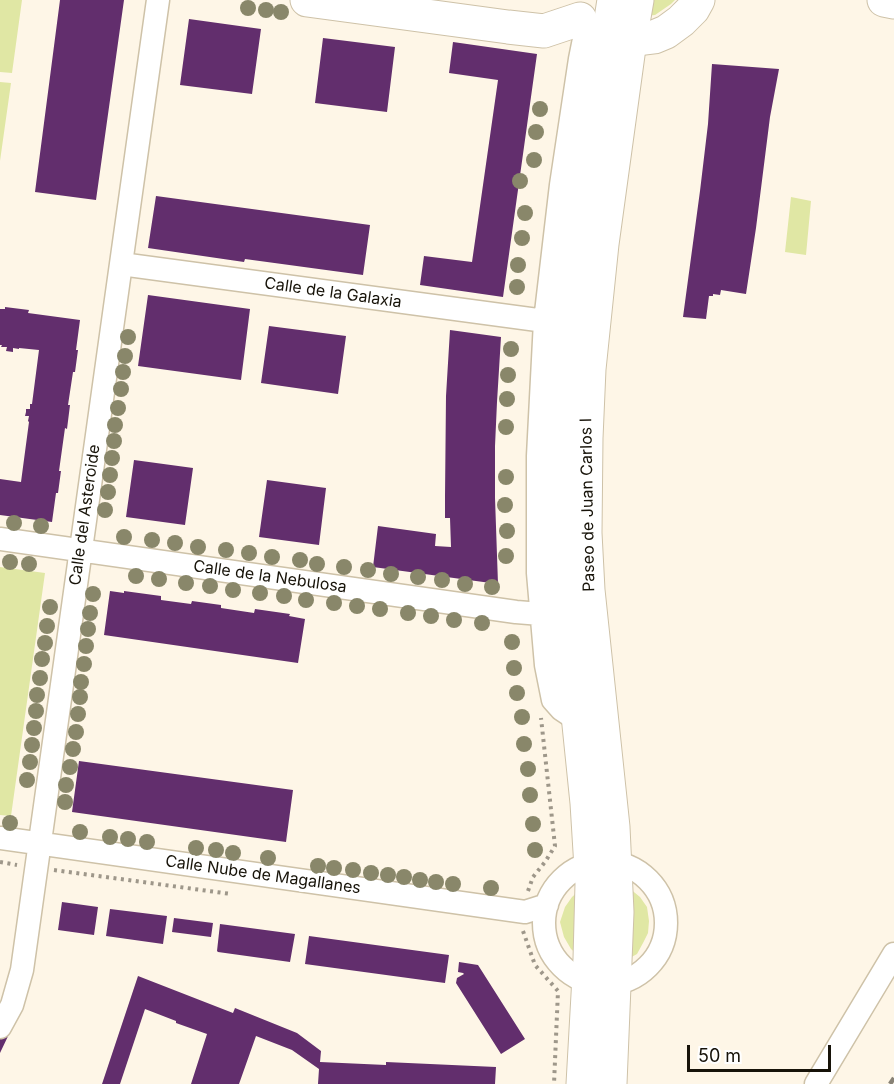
<!DOCTYPE html>
<style>
body{margin:0}
#map{position:relative;width:894px;height:1084px;overflow:hidden;background:#fef6e7;font-family:Inter,sans-serif}
canvas{display:block}
.scale{position:absolute;left:687px;top:1045px;width:144px;height:27px;box-sizing:border-box;border:3px solid #171309;border-top:0;padding-left:8px;font-size:18px;line-height:21px;white-space:nowrap;color:#171309;-webkit-text-stroke:4px #fff;paint-order:stroke}
</style>
<div id="map">
<canvas width="894" height="1084"></canvas>
<div class="scale">50 m</div>
</div>
<script>
const ctx = document.querySelector('canvas').getContext('2d');
ctx.lineJoin = 'round';
function fillPath(path, color) { ctx.fillStyle = color; ctx.fill(path, 'evenodd'); }
const toPath = rows => new Path2D(rows.map(r => 'M' + r).join(''));
function stroke(path, color, width, dash) { ctx.strokeStyle = color; ctx.lineWidth = width; ctx.lineCap = dash ? 'butt' : 'round'; ctx.setLineDash(dash || []); ctx.stroke(path); }
function label(font, color, halo, rows, align = 'center') {
  ctx.font = font + ' Inter,sans-serif'; ctx.lineWidth = 6; ctx.setLineDash([]); ctx.textBaseline = 'middle'; ctx.strokeStyle = halo; ctx.fillStyle = color; for (const [text, x, y, turn = 0] of rows) {
    ctx.save(); ctx.translate(x, y); ctx.rotate((+turn || 0) * Math.PI / 180); ctx.textAlign = isNaN(turn) ? turn : align; if (halo) ctx.strokeText(text, 0, 0); ctx.fillText(text, 0, 0); ctx.restore();
  }
}
fillPath(toPath([
 [0,0,22,0,12,73,0,72],
 [649,0,675,0,671,4,655,15,646,16],
 [0,82,11,83,0,161],
 [791,197,811,201,806,255,785,252],
 [0,567,45,573,11,816,0,815],
 [629,888,640,897,647,907,649,921,648,933,643,943,637,954,628,959],
 [581,889,581,958,571,949,564,937,560,922,565,907,572,897]
]), '#e0e7a4');
fillPath(toPath([
 [60,0,124,0,96,200,35,192],
 [189,19,261,29,252,94,180,85],
 [323,38,395,47,387,112,315,103],
 [453,42,537,54,503,297,420,285,424,256,472,262,498,80,449,73],
 [712,64,779,69,770,117,756,228,746,294,721,290,720,295,713,294,713,296,709,296,706,319,683,317,700,191,708,124],
 [156,196,370,225,363,275,245,259,244,262,148,248],
 [148,295,250,309,241,380,138,366],
 [5,307,29,310,28,313,80,320,76,350,78,350,75,372,73,372,68,405,70,405,67,429,65,428,59,471,61,471,58,493,56,493,52,522,0,515,0,479,21,482,29,422,28,421,29,416,25,416,26,412,26,409,30,409,30,404,32,404,39,350,19,348,19,349,13,348,13,352,6,351,7,347,1,347,2,345,0,345,0,309,5,309],
 [269,326,346,336,338,394,261,383],
 [450,330,501,337,497,402,495,446,495,498,498,584,373,567,378,526,436,534,435,546,451,547,450,518,445,518,445,496,446,396],
 [134,460,193,468,185,525,126,517],
 [267,480,326,488,319,545,259,537],
 [110,591,124,593,124,591,161,596,161,600,191,604,192,601,221,605,221,608,254,613,255,609,290,614,289,616,305,619,298,663,104,635],
 [79,761,293,790,286,842,72,812],
 [62,902,98,907,94,935,58,930],
 [110,909,167,916,163,944,106,936],
 [174,918,213,923,211,937,172,932],
 [220,924,295,934,290,962,218,952,217,951],
 [309,936,449,955,445,983,305,964],
 [459,962,478,965,525,1039,501,1054,456,983,457,978,464,974,463,973,458,972],
 [138,976,233,1013,235,1008,297,1033,321,1051,320,1062,386,1065,386,1062,496,1067,495,1084,318,1084,319,1069,292,1050,256,1036,239,1084,191,1084,207,1034,176,1023,176,1021,145,1009,120,1084,102,1084],
 [0,1028,10,1032,0,1053]
]), '#622e6d');
const street = toPath([
 [121,264,545,321],
 [0,539,516,612,541,614],
 [579,721,561,709,553,700,546,665,538,573,538,456,545,321,561,185,580,59,587,24],
 [0,838,525,912,547,905],
 '544 923a61 61 0 1 1 122 0a61 61 0 1 1-122 0Z',
 [0,1027,12,1005,22,970,158,0],
 [816,1084,894,954]
]);
const secondary = toPath([
 [307,0,508,27,544,31,580,19],
 [884,0,894,2],
 [602,33,608,36,630,40,654,37,666,32,681,21,693,9,698,0]
]);
const primary = toPath([
 [583,1084,590,959,592,884,587,803,565,588,561,531,561,442,569,323,586,179,614,0],
 [610,1084,617,912,613,827,588,590,585,533,586,438,589,369,602,244,630,40,637,0]
]);
stroke(street, '#cec2a8', 25);
stroke(secondary, '#cec2a8', 35);
stroke(primary, '#cec2a8', 35);
stroke(toPath([
 [0,862,17,865],
 [54,870,231,894],
 [528,891,533,877,545,862,555,846,541,718],
 [523,931,535,965,558,991,554,1084]
]), '#9e978a', 4, [3, 4.5]);
stroke(street, '#fff', 22);
stroke(secondary, '#fff', 33);
stroke(primary, '#fff', 33);
stroke(toPath([
 [890,1084,894,1078]
]), '#888276', 4.5, [10, 10]);
ctx.fillStyle = '#89876a';
for (const [x, y] of [
 [248,8],
 [266,10],
 [281,12],
 [540,109],
 [536,132],
 [534,160],
 [520,181],
 [525,213],
 [522,238],
 [518,265],
 [517,287],
 [128,337],
 [511,349],
 [125,356],
 [123,372],
 [508,375],
 [121,389],
 [507,399],
 [118,408],
 [115,425],
 [506,427],
 [114,441],
 [112,458],
 [110,475],
 [506,477],
 [108,492],
 [505,505],
 [105,510],
 [14,523],
 [41,526],
 [507,531],
 [124,537],
 [152,540],
 [175,543],
 [198,547],
 [226,550],
 [249,553],
 [506,556],
 [272,557],
 [300,560],
 [10,562],
 [29,564],
 [317,564],
 [344,567],
 [368,570],
 [391,574],
 [136,576],
 [418,577],
 [159,579],
 [442,580],
 [186,583],
 [465,584],
 [210,586],
 [492,587],
 [233,590],
 [260,593],
 [93,594],
 [284,596],
 [306,600],
 [334,603],
 [357,606],
 [50,607],
 [380,609],
 [90,613],
 [408,613],
 [431,616],
 [454,620],
 [482,623],
 [47,626],
 [88,629],
 [512,642],
 [45,643],
 [86,646],
 [42,659],
 [84,664],
 [514,668],
 [40,678],
 [81,682],
 [517,693],
 [37,695],
 [80,697],
 [36,711],
 [78,714],
 [522,717],
 [34,728],
 [76,732],
 [524,744],
 [32,745],
 [73,749],
 [30,762],
 [70,767],
 [528,769],
 [27,780],
 [66,785],
 [530,795],
 [65,802],
 [10,823],
 [533,824],
 [80,832],
 [110,837],
 [128,839],
 [147,842],
 [196,848],
 [216,850],
 [535,850],
 [233,853],
 [268,858],
 [318,866],
 [334,868],
 [353,870],
 [371,873],
 [388,875],
 [404,877],
 [420,880],
 [436,882],
 [453,884],
 [491,888]
]) { ctx.beginPath(); ctx.arc(x, y, 8, 0, 2 * Math.PI); ctx.fill(); }
label('16px', '#171309', '#fff', [
 ["Calle de la Galaxia",333,293,8],
 ["Paseo de Juan Carlos I",588,505,-91],
 ["Calle del Asteroide",85,515,-82],
 ["Calle de la Nebulosa",270,577,8],
 ["Calle Nube de Magallanes",263,875,8]
]);
</script>
